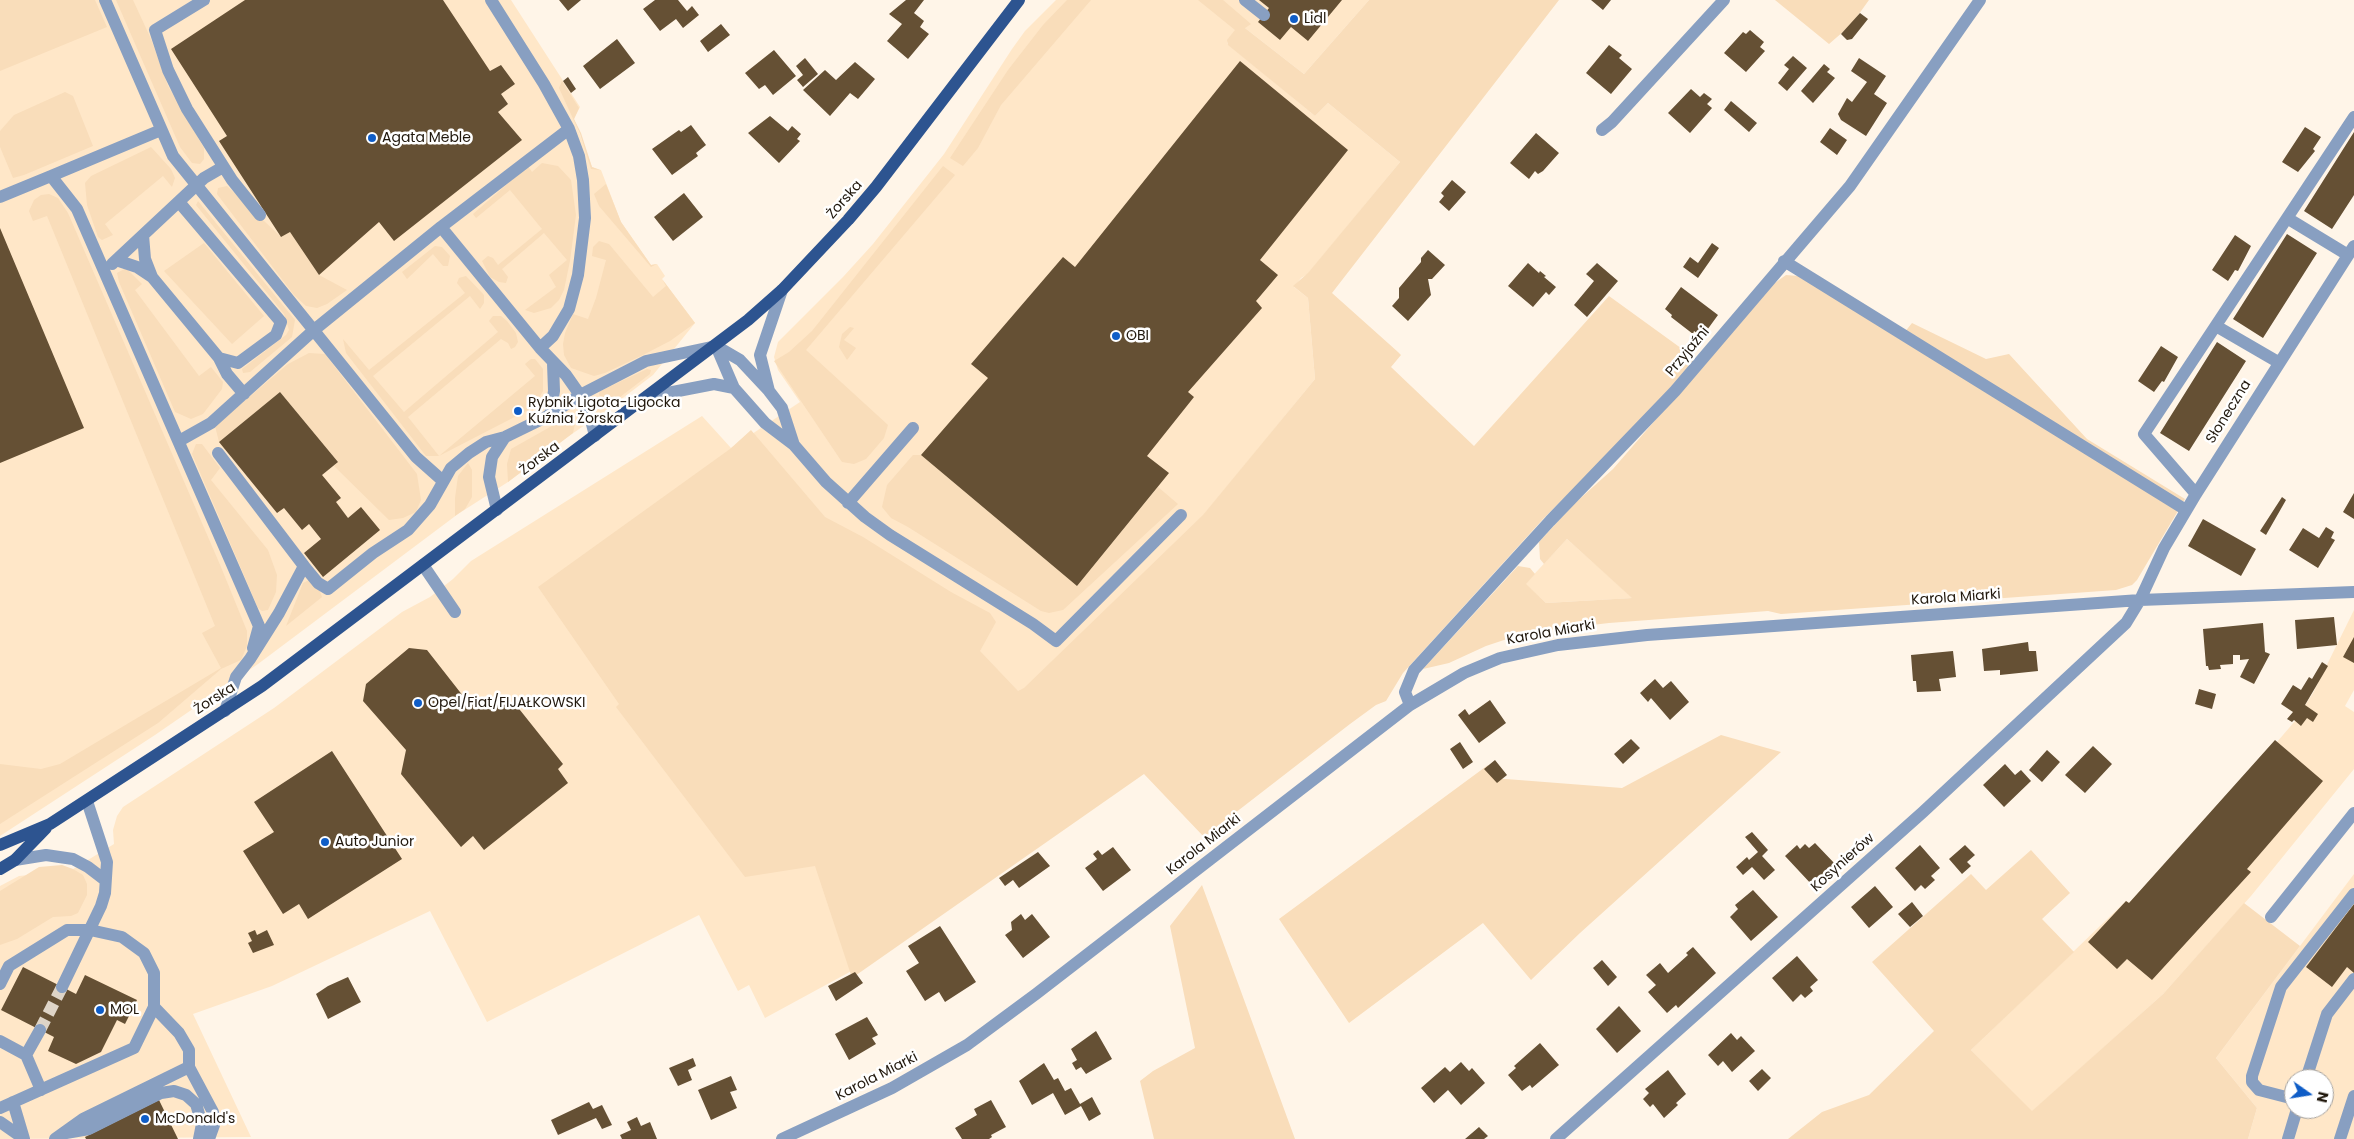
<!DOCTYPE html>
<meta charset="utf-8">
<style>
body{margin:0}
#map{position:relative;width:2354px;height:1139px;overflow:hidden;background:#fff5e8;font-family:Poppins,sans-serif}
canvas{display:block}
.north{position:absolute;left:2284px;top:1069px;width:50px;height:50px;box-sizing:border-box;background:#fff;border:1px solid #a6a29e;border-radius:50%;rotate:103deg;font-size:14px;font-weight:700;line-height:20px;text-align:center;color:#20170c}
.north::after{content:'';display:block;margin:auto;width:18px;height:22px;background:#0f5dc7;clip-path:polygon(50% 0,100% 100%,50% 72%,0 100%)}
</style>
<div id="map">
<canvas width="2354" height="1139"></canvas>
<div class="north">N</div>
</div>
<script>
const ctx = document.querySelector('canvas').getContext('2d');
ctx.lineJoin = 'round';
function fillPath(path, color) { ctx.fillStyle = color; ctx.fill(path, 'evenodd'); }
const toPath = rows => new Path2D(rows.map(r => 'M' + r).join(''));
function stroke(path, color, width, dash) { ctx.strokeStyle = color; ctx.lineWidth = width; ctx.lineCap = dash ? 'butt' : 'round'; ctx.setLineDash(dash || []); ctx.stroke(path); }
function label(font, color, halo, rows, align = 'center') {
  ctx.font = font + ' Poppins,sans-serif'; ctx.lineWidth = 5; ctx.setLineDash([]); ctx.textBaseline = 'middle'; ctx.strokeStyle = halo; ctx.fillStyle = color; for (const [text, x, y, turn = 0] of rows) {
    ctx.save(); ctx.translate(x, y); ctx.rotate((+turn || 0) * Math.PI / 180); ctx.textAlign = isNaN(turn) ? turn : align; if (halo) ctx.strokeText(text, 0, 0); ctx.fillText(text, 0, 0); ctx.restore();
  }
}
fillPath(toPath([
 [0,0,511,0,580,107,574,119,592,167,601,170,621,222,651,265,657,264,665,276,662,279,695,323,653,375,611,407,569,436,508,482,458,514,258,664,155,735,0,836],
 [1056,0,1369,0,1304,74,1245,28,1227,43,1315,116,1328,103,1400,162,1308,274,1301,278,1294,287,1308,298,1315,379,1204,515,1228,525,823,852,857,968,765,1018,749,985,738,991,699,915,487,1022,430,911,272,986,193,1014,251,1137,0,1139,0,886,19,876,70,871,114,844,113,830,117,816,123,807,274,708,402,612,430,597,453,579,471,561,702,416,731,448,800,402,778,370,774,357,778,342,843,277,873,244,944,154,1012,49,1025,31],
 [1567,539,1633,598,1546,603,1525,584],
 [2354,610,2354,690,2345,706,2354,712,2354,769,2251,896,2163,994,2032,1112,1971,1050,2126,901,2129,903,2277,742,2295,721,2313,693],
 [2354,874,2354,1139,2248,1139,2257,1108,2216,1058],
 [2294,1079,2324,1079,2324,1109,2294,1109]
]), '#ffe7c8');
fillPath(toPath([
 [0,0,95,0,107,27,0,71],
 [116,0,133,0,151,39,168,86,204,148,204,159,200,164,192,163,180,147],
 [1067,0,1091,0,1001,105,978,148,963,166,950,158,1008,70,1043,25],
 [1198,0,1223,0,1251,24,1245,28,1304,74,1369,0,1559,0,1332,293,1398,352,1401,355,1391,367,1474,446,1609,296,1696,359,1628,435,1544,518,1403,673,1386,701,1376,705,1350,724,1204,837,1144,774,852,978,815,866,745,877,616,707,619,704,538,587,730,449,751,430,825,517,863,537,951,592,990,613,996,622,980,651,1018,691,1024,688,1203,515,1315,379,1308,298,1293,286,1308,273,1400,162,1328,103,1315,116,1228,45,1227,40,1235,30],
 [1775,0,1869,0,1851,25,1829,44],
 [562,81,579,108,574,119,581,133,592,167,600,170,591,169,580,134,559,88],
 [65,92,73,96,93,146,24,175,13,178,0,147,0,131,14,115],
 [151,147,171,169,175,178,172,187,163,176,105,224,113,235,102,240,98,237,87,205,85,183,91,176],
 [542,163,558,166,571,180,576,215,570,261,564,290,559,300,551,308,534,313,525,310,556,287,549,275,567,260,544,233,502,269,508,277,506,283,499,282,490,277,482,261,488,256,493,258,498,265,542,229,510,190,476,218,473,214,528,166,532,172],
 [943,166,955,175,806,350,888,425,884,438,866,459,854,464,842,462,774,361,789,352,812,331],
 [606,184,621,222,651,265,657,264,651,267,599,206,594,194],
 [227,186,281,237,290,232,319,275,347,290,327,304,317,308,306,306,294,295,217,194,218,188],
 [49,194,58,198,68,213,221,567,247,631,247,646,241,660,221,669,158,723,0,824,0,764,41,769,60,764,221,668,202,633,215,626,47,216,33,221,29,211,34,200,41,195],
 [198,201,295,320,292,337,250,372,243,373,242,369,286,335,289,330,287,323,284,314,196,205],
 [599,241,609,244,653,297,666,286,662,279,695,323,670,341,643,355,605,373,594,376,571,368,564,355,563,344,565,333,573,314,588,319,596,298,606,260,592,256,593,247],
 [204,243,264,316,232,344,164,271],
 [435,246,442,247,450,256,448,266,443,266,433,254,407,279,402,272],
 [126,268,142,284,135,290,199,376,211,367,223,382,222,389,203,414,191,419,175,412,119,282,117,273],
 [1786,275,1798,276,1900,338,1912,323,1986,359,2009,354,2087,439,2185,499,2137,580,2132,585,2116,590,1781,614,1768,611,1609,623,1549,630,1516,636,1486,646,1449,663,1423,669,1518,566,1530,568,1535,574,1526,584,1546,603,1632,598,1567,539,1544,564,1540,559,1539,542,1574,504,1613,469,1772,285],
 [466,276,484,295,484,303,480,309,470,296,373,376,404,412,498,332,489,321,493,316,501,316,507,321,516,333,518,342,515,347,511,349,508,343,501,339,408,417,439,456,535,376,525,364,531,359,535,359,543,369,543,391,534,407,439,456,426,456,346,353,343,339,369,370,465,293,457,283,459,278],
 [850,327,854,328,844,340,856,348,847,360,839,347,842,334],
 [309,353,325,354,417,474,421,500,416,512,403,518,389,520,334,466,338,462,280,392,219,442,215,426,288,364],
 [647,369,651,370,650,374,607,407,603,407,599,394,600,391],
 [573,414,575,424,573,433,508,482,507,464,511,449],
 [196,444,202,444,220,468,211,480,268,550,277,575,276,592,268,610,262,611,258,608,192,454],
 [913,455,921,455,1077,586,1158,487,1178,504,1063,610,1049,613,1041,611,908,527,891,518,882,507,887,485],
 [468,463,472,470,472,497,465,509,455,516,455,498,458,476],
 [309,580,319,589,322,597,286,626,303,583],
 [1721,735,1781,752,1580,933,1531,980,1483,923,1349,1023,1279,919,1488,765,1493,778,1622,788],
 [2031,850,2070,893,2042,919,2074,952,1971,1050,2032,1111,2163,994,2244,903,2300,946,2216,1058,2257,1108,2248,1139,1788,1139,1822,1112,1869,1095,1934,1031,1872,962,1971,874,1986,890],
 [62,865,73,869,83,875,87,884,87,895,78,913,71,916,53,917,17,939,0,945,0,891,39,867],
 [1202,885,1295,1139,1154,1139,1140,1081,1153,1071,1195,1048,1170,926]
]), '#f9ddba');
fillPath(toPath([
 [245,0,443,0,490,71,501,65,515,84,501,94,508,104,498,112,522,140,394,241,379,222,319,275,290,232,281,237,219,141,227,136,171,49],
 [559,0,581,0,568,11],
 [655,0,678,0,687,11,692,6,699,15,683,28,676,19,660,31,643,9],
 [906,0,924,0,914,13,924,21,920,27,929,34,908,59,887,41,902,24,889,14],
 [1259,0,1342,0,1308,41,1291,27,1280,40,1258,22,1269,8],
 [1591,0,1611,0,1603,10],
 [1860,13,1868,19,1852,39,1847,40,1841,34],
 [721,24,730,35,708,52,700,41],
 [1750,30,1764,42,1760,47,1765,51,1746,72,1724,53,1743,32,1746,34],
 [617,39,635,63,600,89,583,66],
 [1609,45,1622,55,1619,58,1632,69,1611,94,1586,73],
 [774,50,796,76,773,95,765,85,759,89,745,73],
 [1793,56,1807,68,1787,91,1778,83,1789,69,1784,65],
 [805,58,818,74,803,87,797,80,803,75,796,66],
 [1859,58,1886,76,1874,94,1887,103,1866,136,1841,120,1838,114,1847,98,1852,102,1867,82,1851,71],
 [1240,61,1348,150,1260,260,1278,275,1256,301,1262,308,1188,392,1194,397,1147,456,1169,473,1077,586,921,455,988,378,971,364,1063,257,1075,267],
 [855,62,875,79,858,99,850,93,830,116,803,90,825,70,836,80],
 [1824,64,1830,69,1827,72,1835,78,1813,103,1801,91],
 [568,77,576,89,571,93,563,81],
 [1691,89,1700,97,1704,93,1712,99,1707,104,1712,108,1690,133,1668,113],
 [1731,101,1757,123,1749,132,1724,110],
 [770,116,788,131,792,126,801,134,797,139,800,141,779,163,748,133],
 [691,125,706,145,696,153,698,156,672,175,652,149,679,130,681,132],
 [2305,127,2321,137,2313,149,2315,151,2298,172,2282,162],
 [1830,128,1847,140,1837,155,1820,142],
 [2354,132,2354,195,2332,229,2304,211],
 [1536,133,1559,153,1543,171,1538,174,1535,171,1529,179,1510,163],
 [1452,180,1466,192,1449,211,1439,202,1444,196,1441,193],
 [684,193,703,217,673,241,654,217],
 [0,228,84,428,0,463],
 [2287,234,2317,253,2263,338,2233,319],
 [2235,235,2251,246,2238,271,2235,270,2228,281,2212,270],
 [1712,243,1719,248,1698,278,1683,267,1690,257,1698,263],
 [1428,250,1445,265,1432,279,1428,279,1431,295,1408,321,1392,306,1399,298,1399,288,1421,262,1421,258],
 [1528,263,1539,273,1540,271,1546,276,1544,277,1556,287,1549,295,1546,292,1533,307,1508,286],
 [1597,263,1618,281,1587,317,1574,305,1594,281,1586,274],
 [1681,287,1718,315,1702,337,1694,331,1693,334,1671,317,1672,315,1665,309],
 [2217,342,2246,361,2189,451,2160,433],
 [2161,346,2178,357,2164,382,2162,381,2154,392,2138,381],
 [280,392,338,462,322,475,341,498,336,502,348,518,361,507,380,530,323,577,304,553,321,539,309,524,302,530,284,508,277,513,219,442],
 [2354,493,2354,519,2343,512],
 [2282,497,2286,500,2266,535,2260,531],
 [2203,519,2256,549,2241,576,2188,546],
 [2326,527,2334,532,2331,538,2335,540,2318,568,2289,550,2303,528,2319,538],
 [2334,617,2337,645,2297,649,2295,620],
 [2263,623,2265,652,2270,654,2254,684,2240,677,2249,659,2240,660,2240,655,2233,655,2233,664,2220,665,2221,669,2209,670,2208,666,2206,666,2203,629],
 [2354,637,2354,663,2343,657],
 [2028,642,2029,651,2036,651,2038,671,2000,675,2000,670,1984,671,1982,649],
 [409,648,427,650,467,701,516,705,563,764,558,769,568,783,484,850,473,836,461,847,401,774,406,750,363,701,366,684],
 [1953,651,1956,677,1939,679,1941,691,1917,692,1916,681,1913,681,1911,655],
 [2322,662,2328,666,2305,705,2318,714,2313,722,2307,718,2301,726,2294,720,2292,722,2287,719,2293,712,2281,704,2293,685,2301,690,2309,677,2312,679],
 [1655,679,1663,688,1671,681,1689,702,1670,720,1651,698,1648,702,1640,693],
 [2199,689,2216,694,2212,709,2195,704],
 [1490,700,1506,723,1479,743,1458,715,1465,709,1469,715],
 [1631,739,1640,748,1623,764,1614,754],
 [2275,740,2323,781,2247,869,2251,872,2152,980,2127,959,2117,969,2088,942,2126,901,2129,903],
 [1460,742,1473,762,1463,769,1450,749],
 [2093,746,2112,764,2085,793,2065,775],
 [2047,750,2060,762,2042,782,2029,770],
 [332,751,402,859,308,919,299,904,283,914,243,851,274,832,254,802],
 [1495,760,1507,775,1497,783,1484,769],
 [2005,764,2015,775,2021,770,2031,781,2004,807,1983,785],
 [1752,832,1768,850,1762,856,1775,870,1764,880,1752,867,1743,875,1736,867,1747,857,1749,860,1758,852,1745,837],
 [1815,843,1836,865,1813,886,1785,856,1797,845,1800,849,1805,844,1809,848],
 [1920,845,1940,868,1931,876,1935,880,1925,889,1921,885,1915,891,1895,868],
 [1965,845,1975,855,1967,862,1971,866,1962,874,1949,859],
 [1113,847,1131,870,1103,891,1085,868,1097,859,1093,854,1098,850,1102,855],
 [1038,852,1050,866,1019,888,1013,880,1005,886,999,878],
 [1875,886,1893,907,1869,928,1851,907],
 [1753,890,1778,917,1751,941,1730,917,1738,909,1735,905],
 [1912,902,1923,916,1910,927,1898,914],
 [2354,904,2354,973,2347,967,2332,987,2306,967],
 [1021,914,1025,920,1032,914,1050,937,1023,958,1005,935,1012,930,1011,922],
 [940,926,976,982,945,1002,939,992,925,1001,906,971,919,963,908,946],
 [255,930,257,935,267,930,274,945,253,953,248,943,252,941,248,933],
 [1693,947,1716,973,1678,1008,1676,1005,1667,1013,1648,992,1656,985,1646,975,1660,963,1668,973,1688,955,1686,953],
 [1797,956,1818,980,1810,987,1813,991,1805,998,1801,994,1793,1002,1772,978],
 [1602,960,1617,977,1608,986,1593,968],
 [23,967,76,994,85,975,137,1000,125,1024,117,1020,101,1052,76,1064,48,1051,54,1037,1,1010],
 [855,972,863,983,836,1001,828,986],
 [348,977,361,1002,328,1019,316,994,328,986],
 [1619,1006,1641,1031,1617,1053,1596,1029],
 [867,1017,878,1035,872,1038,876,1044,849,1060,835,1034],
 [1096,1031,1112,1059,1086,1074,1081,1067,1076,1070,1072,1063,1077,1060,1071,1049],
 [1731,1033,1737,1040,1741,1036,1755,1051,1732,1072,1723,1061,1718,1066,1708,1055],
 [1540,1043,1559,1065,1532,1088,1530,1085,1522,1091,1508,1075,1516,1068,1514,1066],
 [693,1058,696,1066,688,1070,692,1080,678,1086,669,1068],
 [1461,1062,1469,1071,1472,1068,1485,1083,1461,1105,1448,1090,1434,1103,1421,1088,1445,1067,1450,1072],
 [1044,1063,1054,1080,1058,1078,1065,1091,1071,1088,1080,1104,1092,1097,1101,1114,1089,1121,1081,1106,1065,1115,1053,1093,1032,1105,1019,1081],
 [1762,1069,1771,1078,1758,1091,1749,1081],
 [1668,1070,1686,1094,1676,1103,1678,1105,1664,1118,1653,1104,1650,1107,1643,1099,1649,1093,1645,1089],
 [731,1076,737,1090,730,1092,737,1108,711,1120,698,1090],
 [159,1100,178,1139,86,1139,85,1137],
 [991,1100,1006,1127,991,1135,992,1137,989,1139,962,1139,955,1128,977,1115,974,1109],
 [589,1102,593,1109,602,1105,612,1125,602,1129,596,1118,558,1135,551,1120],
 [637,1117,641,1126,650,1122,657,1139,622,1139,620,1135,631,1130,627,1122],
 [1479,1127,1488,1136,1484,1139,1465,1139]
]), '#655034');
stroke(toPath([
 [40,1030,62,987]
]), '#ded4c7', 12, [12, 6]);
stroke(toPath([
 [105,0,173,156,416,457,443,481],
 [204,0,155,30,168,70,187,109,232,180,260,215],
 [491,0,544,84,569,129,579,156,583,180,585,218,578,275,569,309,553,336,540,348],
 [1245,0,1264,15],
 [1602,130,1612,122,1724,0],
 [51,176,161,130],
 [0,197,51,176,77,209,259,626,253,648],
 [179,202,281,322,276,335,238,363,219,358],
 [2287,218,2348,255],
 [441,227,569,129],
 [143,235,145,259,152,277],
 [116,260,137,267,152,277,219,358,227,374,244,394],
 [1784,261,2186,510],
 [112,264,204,178,223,167],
 [2216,326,2278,362],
 [716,346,734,388],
 [769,391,760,355,782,290],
 [647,397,714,384,734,388,765,423,794,445,826,482,865,517,890,535,1033,624,1056,641,1181,515],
 [550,415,554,391,553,363],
 [179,441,211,423,314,330,441,227,540,348,566,375,580,395,591,420,595,436],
 [218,453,304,566],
 [2196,494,2144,434,2354,117],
 [848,503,913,428],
 [497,510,489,477,492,457,505,437],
 [423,565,455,612],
 [1410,705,1405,692,1414,670,1550,521,1675,391,1850,186,1980,0],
 [225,711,236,677,250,659,279,613,304,566,318,583,328,589,373,553,408,530,430,505,451,468,469,453,486,442,505,437,550,415,580,395,646,361,716,346,740,360,769,391,782,408,794,445],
 [15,860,46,855,73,859,88,867,105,880],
 [2271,917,2354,813],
 [0,984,9,966,67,930,90,930,122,937,144,953,154,973,154,1007,134,1048,0,1108],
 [62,987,101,906,105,893,107,862,87,801],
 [154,1007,179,1033,189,1050,189,1067,213,1112,214,1125,209,1139],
 [0,1041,26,1055,41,1090],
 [26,1055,40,1030],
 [2306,1079,2327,1014,2354,979],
 [2294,1099,2259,1090,2252,1082,2252,1076,2281,987,2354,894],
 [13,1102,24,1139],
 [0,1122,23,1138],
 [66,1133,89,1129,161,1093,174,1091,186,1095,196,1104,202,1124,199,1139],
 [55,1139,83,1119,189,1067],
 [782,1139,892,1088,967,1045,1036,994,1410,705,1464,673,1500,658,1558,645,1647,635,2140,600,2354,592],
 [1556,1139,1923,812,2126,623,2140,600,2164,548,2196,494,2354,246],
 [2288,1139,2297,1109],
 [2340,1139,2354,1096]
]), '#889fc1', 12);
stroke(toPath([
 [0,845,50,824,262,686,748,320,782,290,848,220,876,187,1019,0],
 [0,869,15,860,46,828]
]), '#2d5490', 12);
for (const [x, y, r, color] of [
 [1294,19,5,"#0f5dc7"],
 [372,138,5,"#0f5dc7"],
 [1116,336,5,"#0f5dc7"],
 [518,411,5,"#0f5dc7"],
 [418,703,5,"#0f5dc7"],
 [325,842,5,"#0f5dc7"],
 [100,1010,5,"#0f5dc7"],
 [145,1119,5,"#0f5dc7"]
]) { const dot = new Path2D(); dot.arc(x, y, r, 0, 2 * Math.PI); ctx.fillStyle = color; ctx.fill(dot); stroke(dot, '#fff', 2); }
label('14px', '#20170c', '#fff', [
 ["Lidl",1304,19],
 ["Agata Meble",382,138],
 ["OBI",1126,336],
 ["Rybnik Ligota-Ligocka",528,403],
 ["Kuźnia Żorska",528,419],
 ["Opel/Fiat/FIJAŁKOWSKI",428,703],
 ["Auto Junior",335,842],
 ["MOL",110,1010],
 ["McDonald's",155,1119]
], 'left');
label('14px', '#20170c', '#fff', [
 ["Żorska",845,200,-49],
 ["Przyjaźni",1688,352,-50],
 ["Słoneczna",2229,412,-58],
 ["Żorska",540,459,-37],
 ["Karola Miarki",1956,598,-4],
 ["Karola Miarki",1551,633,-10],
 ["Żorska",215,699,-33],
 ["Karola Miarki",1204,845,-38],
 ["Kosynierów",1843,863,-42],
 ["Karola Miarki",877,1077,-27]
]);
</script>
